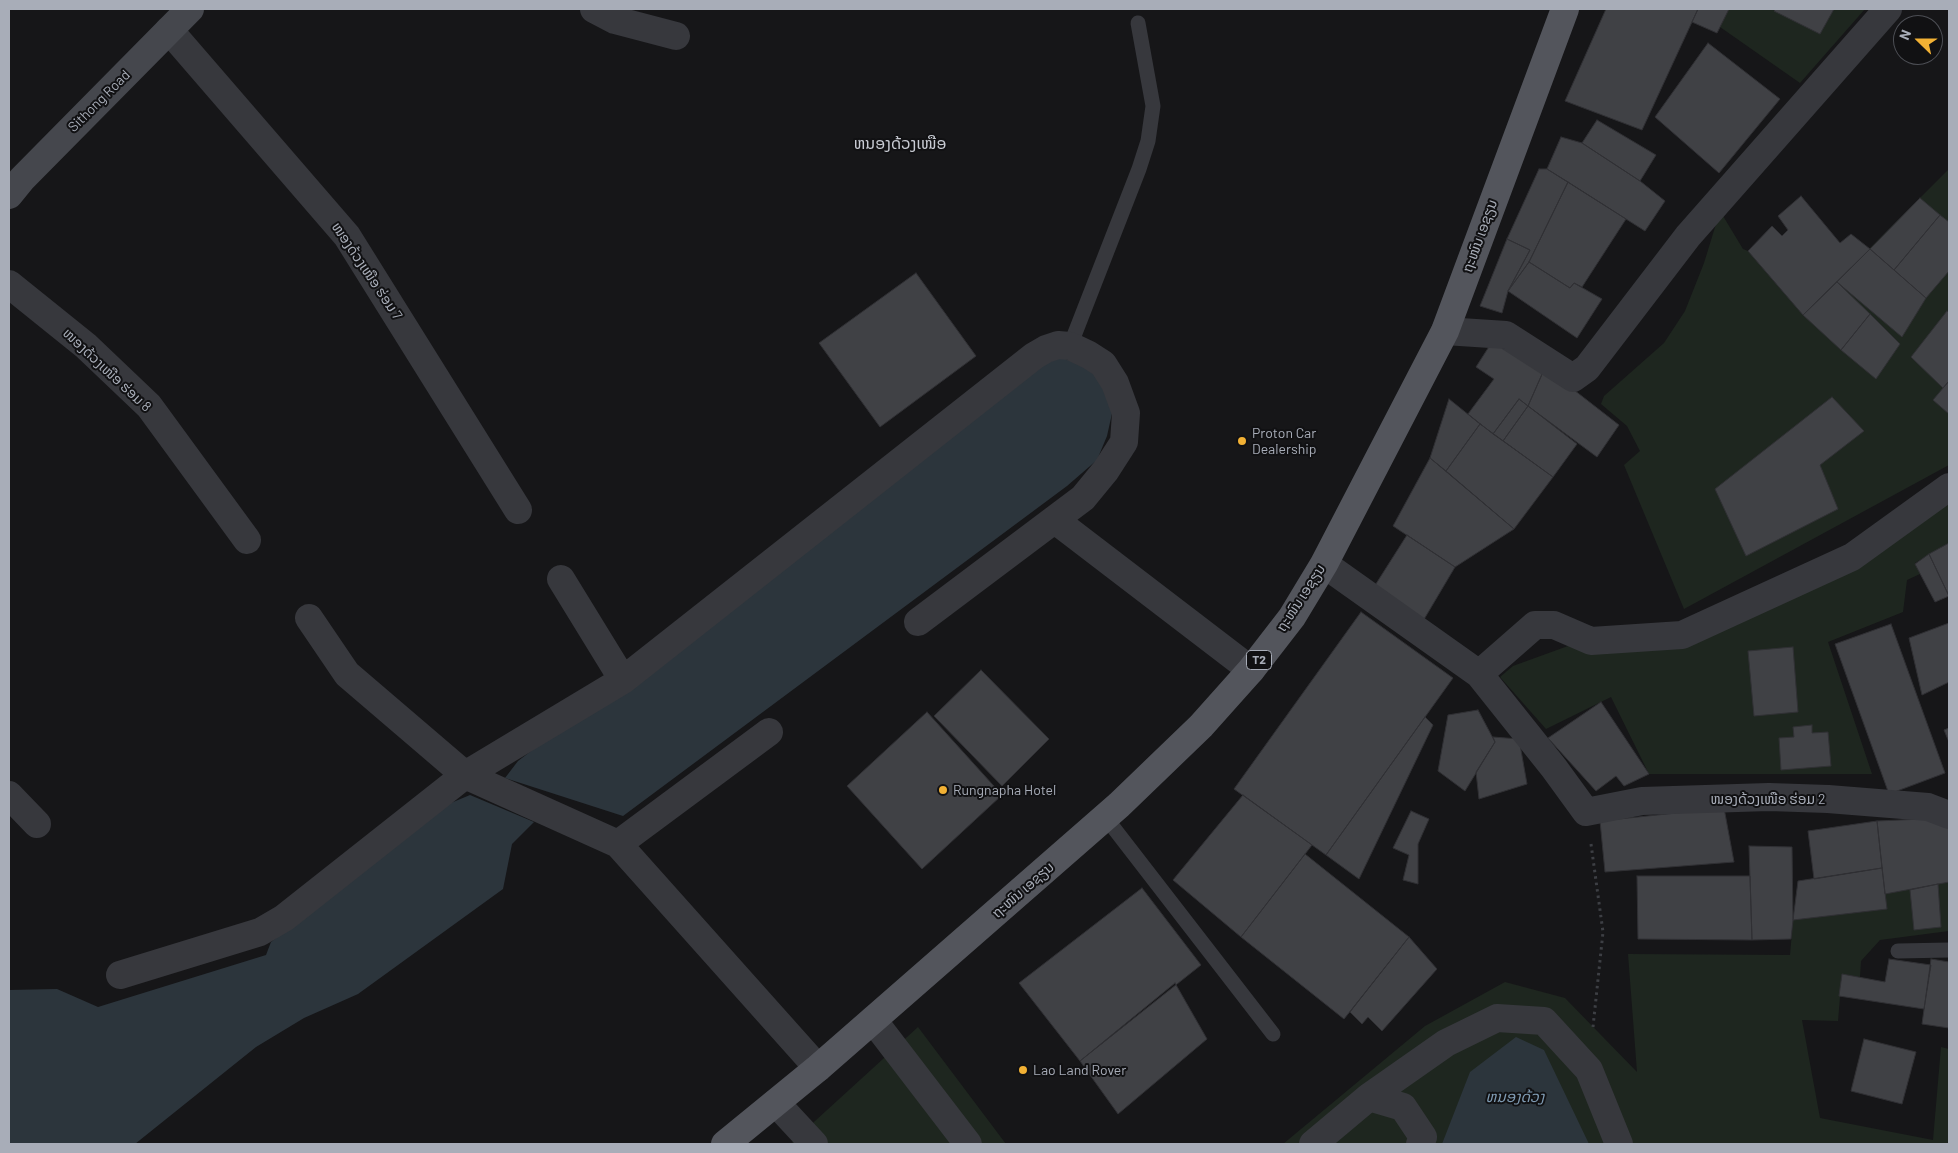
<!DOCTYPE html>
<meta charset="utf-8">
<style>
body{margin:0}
#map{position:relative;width:1958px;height:1153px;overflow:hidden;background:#161618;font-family:Barlow,sans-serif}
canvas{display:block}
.frame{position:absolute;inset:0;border:10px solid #a8adb8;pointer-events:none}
.north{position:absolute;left:1893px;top:15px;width:50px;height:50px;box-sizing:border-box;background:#111113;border:1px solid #4d4f55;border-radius:50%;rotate:292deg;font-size:14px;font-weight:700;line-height:20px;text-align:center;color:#a8adb8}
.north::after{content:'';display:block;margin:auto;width:18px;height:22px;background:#f2b134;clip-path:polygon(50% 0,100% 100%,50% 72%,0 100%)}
</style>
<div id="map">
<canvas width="1958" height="1153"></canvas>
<div class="frame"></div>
<div class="north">N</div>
</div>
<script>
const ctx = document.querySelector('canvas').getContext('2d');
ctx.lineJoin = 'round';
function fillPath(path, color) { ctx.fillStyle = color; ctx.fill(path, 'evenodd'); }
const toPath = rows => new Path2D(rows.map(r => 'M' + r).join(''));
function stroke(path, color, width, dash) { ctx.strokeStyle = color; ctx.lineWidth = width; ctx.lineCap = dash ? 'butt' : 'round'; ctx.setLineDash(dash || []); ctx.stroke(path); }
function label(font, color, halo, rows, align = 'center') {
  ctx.font = font + ' Barlow,"Noto Sans Lao",sans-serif'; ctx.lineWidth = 4; ctx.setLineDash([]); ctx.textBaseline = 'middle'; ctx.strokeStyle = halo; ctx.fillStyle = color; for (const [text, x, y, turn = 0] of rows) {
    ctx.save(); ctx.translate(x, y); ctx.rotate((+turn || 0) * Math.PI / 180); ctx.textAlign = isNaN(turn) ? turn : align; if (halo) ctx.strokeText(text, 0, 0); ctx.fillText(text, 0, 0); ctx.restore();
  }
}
fillPath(toPath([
 [1729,9,1865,9,1800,83,1720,27],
 [1949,169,1949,465,1684,609,1624,465,1640,451,1627,426,1601,404,1604,396,1664,343,1685,311,1704,263,1720,211,1743,249,1748,251,1803,315],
 [1949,500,1949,543,1915,563,1920,574,1907,580,1903,612,1828,642,1872,774,1649,774,1611,697,1546,729,1500,677,1513,666,1568,646,1681,646],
 [1949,882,1949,931,1880,940,1861,961,1860,977,1842,974,1838,1021,1802,1020,1820,1118,1933,1140,1941,1047,1949,1049,1949,1144,1283,1144,1425,1026,1505,982,1565,998,1637,1072,1628,954,1790,955,1793,920,1887,909,1885,894],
 [918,1027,1006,1144,794,1144,792,1142]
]), '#1e261f');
fillPath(toPath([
 [1061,357,1096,371,1113,409,1107,436,1097,460,1067,486,623,816,505,778,518,761,1032,369],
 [470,795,534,822,512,844,503,889,358,994,304,1018,256,1047,135,1144,9,1144,9,990,57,989,98,1007,266,955,271,942,446,805],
 [1516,1037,1544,1050,1589,1144,1442,1144,1470,1072]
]), '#2c353c');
const building = toPath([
 [1606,9,1698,9,1642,130,1565,101,1606,9],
 [1698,9,1729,9,1717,33,1692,22,1698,9],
 [1776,9,1834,9,1820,34,1774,11,1776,9],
 [1708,43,1780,99,1719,173,1655,117,1708,43],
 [1597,120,1656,155,1640,181,1582,143,1597,120],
 [1561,137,1582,143,1640,181,1665,201,1645,231,1547,169,1561,137],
 [1539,169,1547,169,1568,182,1529,262,1508,291,1530,250,1507,239,1539,169],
 [1568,182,1626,219,1582,287,1574,283,1570,288,1529,262,1568,182],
 [1801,196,1840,243,1851,234,1870,249,1803,315,1748,251,1772,226,1782,236,1788,230,1778,216,1801,196],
 [1920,198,1940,215,1894,270,1870,249,1920,198],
 [1940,215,1949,222,1949,271,1926,298,1894,270,1940,215],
 [1507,239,1530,250,1508,291,1502,313,1480,306,1507,239],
 [1870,249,1926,298,1902,337,1837,282,1870,249],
 [1529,262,1570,288,1574,283,1602,299,1577,338,1508,291,1529,262],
 [916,273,976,356,880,427,819,343,916,273],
 [1837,282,1870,314,1841,350,1803,315,1837,282],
 [1947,311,1949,313,1949,381,1943,388,1911,357,1947,311],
 [1870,314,1900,344,1876,379,1841,350,1870,314],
 [1492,342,1543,372,1528,406,1519,399,1493,434,1468,414,1494,379,1476,367,1492,342],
 [1547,369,1619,425,1597,457,1528,406,1543,372,1547,369],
 [1949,381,1949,414,1933,400,1949,381],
 [1832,397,1864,431,1820,465,1838,509,1746,556,1715,489,1832,397],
 [1449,399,1480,424,1446,471,1430,458,1449,399],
 [1519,399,1528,406,1503,441,1493,434,1519,399],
 [1528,406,1577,444,1553,477,1503,441,1528,406],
 [1480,424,1553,477,1514,529,1446,471,1480,424],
 [1430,458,1514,529,1455,567,1393,526,1430,458],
 [1407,535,1455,567,1423,621,1374,587,1407,535],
 [1949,543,1949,596,1929,554,1949,543],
 [1929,554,1949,596,1935,602,1915,564,1929,554],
 [1361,612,1453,678,1326,855,1234,789,1361,612],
 [1949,623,1949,682,1922,695,1909,638,1949,623],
 [1891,624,1945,773,1889,794,1835,644,1891,624],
 [1793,647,1798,712,1754,716,1748,651,1793,647],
 [981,670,1049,739,1002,786,934,716,981,670],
 [1601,702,1649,774,1624,786,1616,776,1596,791,1548,738,1601,702],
 [1478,710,1495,742,1465,791,1438,771,1448,715,1478,710],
 [927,712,1002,795,922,869,847,786,927,712],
 [1425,717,1433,725,1359,879,1326,855,1425,717],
 [1812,725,1812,733,1828,732,1831,766,1781,770,1779,738,1794,737,1793,727,1812,725],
 [1949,728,1949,742,1944,730,1949,728],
 [1493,737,1519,739,1527,784,1479,799,1476,772,1495,742,1493,737],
 [1243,795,1312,845,1241,937,1173,880,1243,795],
 [1724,808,1734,862,1605,872,1600,821,1724,808],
 [1411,811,1429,819,1418,844,1418,884,1403,880,1409,855,1393,848,1411,811],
 [1946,818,1949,823,1949,882,1885,894,1877,821,1946,818],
 [1877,821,1882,868,1814,879,1808,831,1877,821],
 [1749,846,1792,847,1793,920,1791,939,1752,940,1749,846],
 [1305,854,1409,937,1344,1019,1241,937,1305,854],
 [1882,868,1887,909,1793,920,1798,881,1882,868],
 [1637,876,1750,876,1752,940,1638,939,1637,876],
 [1938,884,1941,927,1914,930,1910,890,1938,884],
 [1142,888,1201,965,1080,1061,1019,983,1142,888],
 [1409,937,1437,969,1382,1031,1368,1017,1362,1024,1350,1012,1409,937],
 [1889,959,1931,965,1924,1009,1839,996,1842,974,1885,982,1889,959],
 [1931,959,1949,962,1949,1028,1922,1024,1931,959],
 [1175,983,1207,1039,1118,1114,1080,1061,1175,983],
 [1864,1039,1916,1052,1902,1104,1851,1091,1864,1039]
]);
fillPath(building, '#404145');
stroke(building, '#303034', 1);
stroke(toPath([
 [1591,844,1603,932,1593,1027]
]), '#3d3f44', 3, [2.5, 4]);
stroke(toPath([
 [1070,346,1139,169,1148,141,1153,106,1138,23],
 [1106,818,1273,1034],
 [1898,951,1949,950]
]), '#37383d', 15);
stroke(toPath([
 [594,9,615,20,676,36],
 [169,30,347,236,518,510],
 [9,284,86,346,149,406,247,540],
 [1445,331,1506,335,1573,378,1587,368,1688,236,1888,9],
 [1055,520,1251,670],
 [1324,564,1479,674,1554,768,1586,812,1642,801,1769,797,1828,799,1928,807,1949,815],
 [561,579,623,680],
 [309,618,347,674,465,775,618,844,818,1068],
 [1479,674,1535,625,1554,625,1591,641,1682,635,1852,557,1949,487],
 [9,795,37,824],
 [618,844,769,732],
 [120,975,260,932,284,918,465,775,623,680,1034,356,1046,349,1058,345,1070,346,1089,355,1103,364,1115,383,1126,413,1124,442,1106,470,1083,498,918,622],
 [873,1020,968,1144],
 [1369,1097,1446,1043,1497,1018,1544,1021,1589,1070,1619,1144],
 [776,1103,814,1144],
 [1313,1144,1369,1097,1403,1107,1423,1137,1420,1144]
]), '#37383d', 28);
stroke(toPath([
 [9,195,22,179,190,9]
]), '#45474d', 28);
stroke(toPath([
 [725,1144,818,1068,1119,805,1201,726,1251,670,1292,617,1324,564,1445,331,1565,9]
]), '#53555c', 28);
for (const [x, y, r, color] of [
 [1242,441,5,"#f2b134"],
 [943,790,5,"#f2b134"],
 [1023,1070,5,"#f2b134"]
]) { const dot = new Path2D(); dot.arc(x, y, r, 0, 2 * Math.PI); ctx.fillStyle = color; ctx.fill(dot); stroke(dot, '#111113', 2); }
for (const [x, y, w] of [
 [1259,660,25]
]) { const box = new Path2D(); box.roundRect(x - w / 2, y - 9.5, w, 19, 4); ctx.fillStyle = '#111113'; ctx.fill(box); stroke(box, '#a8adb8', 1); }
label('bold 12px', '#a8adb8', null, [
 ["T2",1259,660]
]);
label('14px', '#a8adb8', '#111113', [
 ["Sithong Road",99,101,-45],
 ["ຖະໜົນ ເອຊຽນ",1480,236,-70],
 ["ໜອງດ້ວງເໜືອ ຮ່ອມ 7",367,271,56],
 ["ໜອງດ້ວງເໜືອ ຮ່ອມ 8",107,370,43],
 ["ຖະໜົນ ເອຊຽນ",1301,598,-57],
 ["ໜອງດ້ວງເໜືອ ຮ່ອມ 2",1768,799],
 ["ຖະໜົນ ເອຊຽນ",1023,890,-41]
]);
label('14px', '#a8adb8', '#111113', [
 ["Proton Car",1252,433],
 ["Dealership",1252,449],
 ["Rungnapha Hotel",953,790],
 ["Lao Land Rover",1033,1070]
], 'left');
label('italic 15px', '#7f9bb3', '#111113', [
 ["ຫນອງດ້ວງ",1515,1097]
]);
label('16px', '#c9ccd4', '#111113', [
 ["ຫນອງດ້ວງເໜືອ",900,144]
]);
</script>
